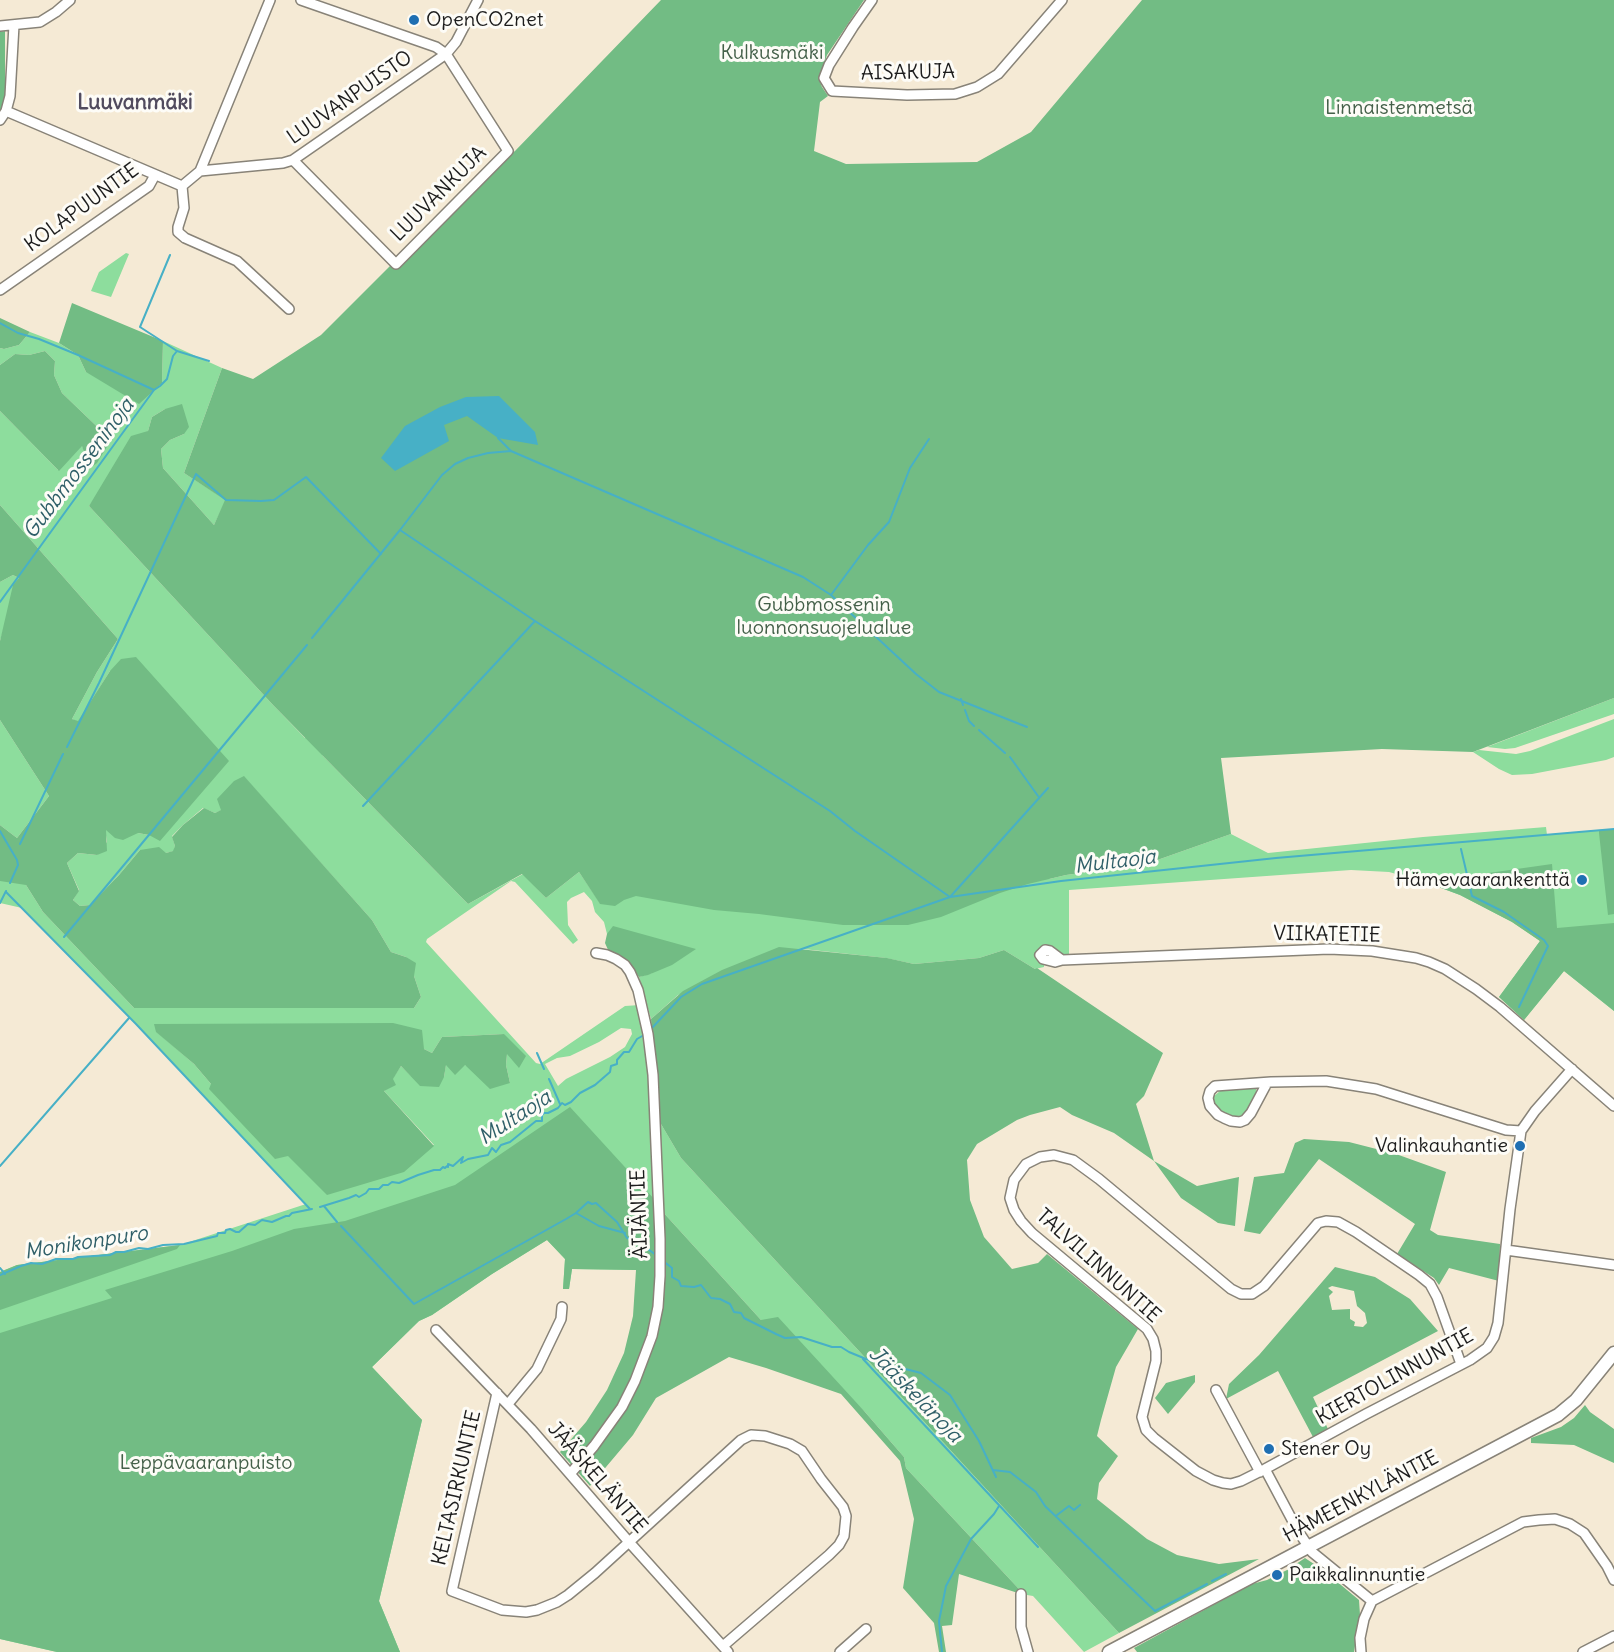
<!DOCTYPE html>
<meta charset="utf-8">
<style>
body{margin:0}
canvas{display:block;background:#f5ead5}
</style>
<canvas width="1614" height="1652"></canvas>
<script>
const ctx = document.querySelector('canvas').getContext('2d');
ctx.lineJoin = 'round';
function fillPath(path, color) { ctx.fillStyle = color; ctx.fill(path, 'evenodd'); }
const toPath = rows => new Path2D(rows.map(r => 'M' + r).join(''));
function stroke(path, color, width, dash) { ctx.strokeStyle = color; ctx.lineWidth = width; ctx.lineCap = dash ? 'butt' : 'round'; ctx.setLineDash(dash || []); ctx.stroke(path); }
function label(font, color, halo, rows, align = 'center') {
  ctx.font = font + ' Delius,sans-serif'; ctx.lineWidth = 6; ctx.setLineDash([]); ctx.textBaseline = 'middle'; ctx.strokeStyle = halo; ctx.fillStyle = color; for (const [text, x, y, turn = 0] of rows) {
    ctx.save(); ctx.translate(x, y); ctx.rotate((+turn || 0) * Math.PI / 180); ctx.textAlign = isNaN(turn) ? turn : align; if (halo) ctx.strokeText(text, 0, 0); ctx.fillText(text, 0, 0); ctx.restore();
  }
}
fillPath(toPath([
 [416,250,1049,879,1066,875,1146,864,1231,834,1268,853,1423,837,1546,827,1547,835,1614,829,1614,1011,1564,971,1524,1020,1499,997,1540,941,1512,922,1460,895,1425,882,1389,872,1351,870,1069,890,1069,954,1061,955,1050,946,1044,947,1044,967,1035,969,1004,950,979,958,914,964,886,958,803,949,678,995,651,1019,639,977,652,973,607,934,604,922,595,912,592,901,584,892,571,898,567,902,568,925,578,940,573,944,515,882,511,881,427,939,426,942,536,1063,540,1064,625,1006,640,1005,650,1073,655,1200,636,1270,572,1269,569,1289,563,1289,565,1259,547,1240,492,1274,432,1315,419,1321,372,1367,422,1420,379,1601,400,1652,57,1652,0,1639,0,1272,17,1265,180,1245,306,1204,136,1024,22,908,0,903,0,831,26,885,43,912,134,1008,414,1008,421,997,414,976,406,957,391,952,372,920,244,777,222,810,215,813,203,808,183,825,172,836,175,846,174,851,166,853,140,850,119,875,90,905,80,906,73,900,79,890,67,863,78,853,97,855,107,842,105,829,138,833,149,835,110,671,78,722,72,719,97,672,118,639,0,505,0,411,58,470,82,445,85,455,66,477,111,440,62,393,54,375,55,361,45,351,29,355,15,354,0,365,0,348,4,349,19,345,30,332,59,343,78,355,86,372,162,383,163,341,222,368,184,473,226,500,214,525,163,468,161,449,170,440,184,434,165,409,152,417,148,431,89,506,273,705,305,738,363,303],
 [322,755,606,882,600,903,579,872,546,898,523,874,468,904],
 [621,1028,631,1029,632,1034,625,1047,610,1057,566,1079,558,1086,545,1064,557,1058,570,1056,599,1042],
 [157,1032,424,1049,432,1053,442,1037,504,1034,507,1054,506,1065,510,1083,465,1065,446,1064,444,1077,411,1076,401,1066,384,1091,434,1145,288,1156,211,1084,194,1064],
 [126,253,129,254,111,297,91,291,99,272],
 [13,575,19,578,0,641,0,582],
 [1614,698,1614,714,1515,748,1505,749,1487,747],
 [1614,719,1614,757,1606,760,1532,774,1512,775,1499,769,1473,752,1479,750,1516,754,1530,751],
 [0,720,49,796,17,838,0,825],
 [1256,1087,1256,1099,1243,1118,1237,1119,1222,1114,1214,1103,1213,1097,1220,1091],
 [658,1119,681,1158,1119,1633,1084,1652,1033,1596,1021,1594,1018,1588,906,1468,904,1457,865,1412,761,1320,662,1211]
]), '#8ddd9d');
fillPath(toPath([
 [661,0,864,0,827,55,819,79,822,87,828,96,820,102,814,151,846,164,977,162,1031,132,1142,0,1614,0,1614,698,1473,752,1382,749,1221,758,1231,834,1146,864,1066,875,1028,884,1000,893,941,917,908,925,843,925,759,914,714,910,636,896,624,900,615,906,600,904,579,872,546,898,522,874,468,904,273,705,89,506,131,436,148,431,152,417,165,409,182,404,189,427,184,434,170,440,161,449,163,468,214,525,225,500,184,473,222,368,253,379,321,335,392,264,397,269,491,171,515,151],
 [5,31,5,102,0,114,0,32],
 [72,303,163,341,162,383,139,404,86,372,78,355,59,343],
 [0,318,30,332,19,345,4,349,0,348],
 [45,351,55,361,54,375,62,393,111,440,97,463,71,483,66,477,85,455,82,446,59,471,0,411,0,365,15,354,29,355],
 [0,505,118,639,97,672,72,719,78,721,110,671,121,659,136,657,229,761,160,841,149,835,138,833,123,840,115,838,106,830,107,851,97,855,78,853,67,863,79,891,73,900,80,906,90,905,119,875,140,850,159,847,166,853,173,851,175,846,172,837,183,825,204,808,215,813,221,810,217,799,234,781,244,776,372,920,391,952,406,957,416,963,414,976,421,997,414,1008,134,1008,43,912,26,885,0,881,0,825,17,838,49,796,0,720,0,641,13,585,19,578,13,575,0,582],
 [1614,829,1614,914,1608,915,1599,833,1599,830],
 [1552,864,1557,928,1614,923,1614,1011,1564,971,1524,1020,1499,997,1540,941,1512,922,1460,895,1425,882],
 [613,926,696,949,672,965,648,975,639,977,631,966,616,954,609,952,605,943,607,934],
 [779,947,887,958,914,964,979,958,1004,950,1035,969,1037,968,1163,1053,1144,1096,1136,1104,1154,1161,1197,1186,1239,1177,1235,1226,1218,1223,1181,1198,1154,1161,1114,1133,1072,1115,1060,1107,1030,1115,1017,1120,977,1144,967,1160,970,1200,984,1237,1012,1269,1038,1263,1047,1254,1138,1329,1116,1367,1101,1420,1097,1436,1118,1456,1099,1483,1097,1499,1147,1539,1177,1555,1219,1564,1259,1559,1119,1633,681,1158,658,1119,651,1019,683,991,722,970],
 [393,1023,422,1030,424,1049,432,1053,442,1037,504,1034,526,1056,519,1068,507,1054,506,1065,510,1083,490,1089,465,1065,455,1075,446,1065,444,1077,439,1087,420,1086,401,1066,393,1079,396,1085,384,1091,434,1146,404,1172,327,1195,288,1156,275,1159,209,1089,211,1084,194,1064,156,1032,154,1024],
 [570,1107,655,1200,662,1211,761,1320,778,1317,865,1412,904,1457,906,1468,1018,1588,1021,1594,959,1574,952,1625,942,1626,946,1652,939,1652,934,1623,903,1588,914,1519,900,1461,841,1394,766,1368,729,1357,656,1398,633,1435,590,1486,560,1452,586,1422,607,1390,624,1353,633,1316,636,1270,572,1269,569,1289,563,1289,565,1259,547,1240,492,1274,432,1315,419,1321,372,1367,422,1420,379,1601,400,1652,57,1652,0,1639,0,1333,112,1298,105,1290,232,1251,294,1229,345,1221,455,1185],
 [1304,1139,1349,1142,1396,1154,1446,1172,1430,1230,1438,1235,1500,1244,1499,1281,1449,1268,1439,1285,1434,1278,1397,1254,1415,1224,1319,1159,1260,1234,1244,1231,1254,1177,1284,1173,1295,1143],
 [180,1245,177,1249,0,1310,0,1272,17,1265],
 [1335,1267,1375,1277,1410,1299,1438,1331,1313,1397,1328,1429,1313,1437,1278,1371,1226,1399,1229,1384,1259,1355],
 [1332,1286,1354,1291,1357,1306,1365,1313,1367,1323,1363,1327,1354,1326,1355,1322,1350,1319,1350,1309,1332,1310,1329,1296,1333,1292,1328,1288],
 [1195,1375,1195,1382,1168,1414,1155,1398,1166,1383],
 [1585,1405,1590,1412,1614,1429,1614,1463,1574,1445,1531,1443,1531,1438,1561,1427,1574,1418],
 [1305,1558,1323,1570,1359,1600,1360,1615,1354,1652,1137,1652,1134,1648,1252,1584,1267,1580,1287,1570]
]), '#72bc84');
fillPath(toPath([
 [499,396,535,432,538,445,498,438,467,416,444,425,449,441,395,471,381,458,405,426,440,407,466,397]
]), '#47b0c6');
stroke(toPath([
 [170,255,140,327,177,351],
 [0,323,18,333,39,339,78,355,154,390],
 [498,438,511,451,803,577,831,595,916,674,939,692,1027,727],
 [400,530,442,475,455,464,468,458,488,453,511,451],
 [831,595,868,545,889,522,910,468,929,439],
 [0,602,116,442,154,390,160,386,167,379,173,356,177,351,209,361],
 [312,638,400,530,535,621,830,811,855,831,950,897,1048,788],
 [961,699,963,705],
 [965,710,969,721,974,726],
 [979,730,1005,753],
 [67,747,99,683,196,474,226,500,261,501,274,500,306,477,381,554],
 [1010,757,1038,796],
 [363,806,535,621],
 [0,831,17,860,18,865,10,883],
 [20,844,63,754],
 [1461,849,1472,896,1504,912,1544,940,1548,946,1519,1007],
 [6,892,136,1024,310,1209],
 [0,903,6,891],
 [64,937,307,645],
 [651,1029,681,997,702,984,950,897,1061,881,1276,858,1614,829],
 [537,1053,544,1069],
 [549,1079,560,1104],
 [0,1166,129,1018],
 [324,1206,337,1222],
 [320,1207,349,1198,356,1195,359,1197,366,1193,369,1189,379,1189,383,1185,388,1185,392,1182,399,1183,418,1175,434,1170,440,1170,443,1167,445,1168,447,1166,448,1167,448,1164,453,1166,463,1157,461,1163,468,1159,488,1155,492,1148,496,1152,501,1145,510,1142,536,1121,542,1121,542,1115,544,1113,548,1113,558,1108,562,1103,565,1105,571,1102,580,1093,595,1085,610,1072,611,1066,617,1064,617,1060,624,1052,629,1052,637,1039,644,1035],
 [576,1213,599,1226,625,1233],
 [341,1226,414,1304,566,1219,576,1213,588,1202,592,1204,596,1203,617,1222,627,1238,637,1241,656,1255],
 [662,1260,672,1268,672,1277,679,1281,681,1286,694,1287,701,1285,711,1298,720,1299,730,1304,734,1312,741,1313,744,1318,776,1334,785,1338,801,1337,832,1347,841,1347,849,1352,866,1359,921,1373,950,1395,979,1441,996,1477],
 [0,1268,5,1274],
 [0,1275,21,1266,31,1263,42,1264,56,1259,73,1259,78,1257,110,1255,116,1252,124,1252,139,1248,148,1249,163,1245,184,1244,217,1236,218,1233,225,1233,226,1230,230,1229,236,1232,239,1232,248,1224,255,1225,262,1220,272,1222,286,1216,289,1216,292,1213,312,1209],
 [863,1359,1038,1547],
 [993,1470,1010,1472,1036,1492,1045,1506,1155,1611,1207,1584],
 [1057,1515,1069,1506,1074,1510,1080,1505],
 [1212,1581,1226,1574],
 [942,1652,939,1621,946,1586,971,1539,994,1514,999,1506]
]), '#47b0c6', 2);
const minor = toPath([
 [270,0,200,171,182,186,184,208,178,227,178,232,185,238,237,261,289,309],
 [872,0,853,27,829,65,824,78,832,91,907,95,955,94,977,87,998,74,1062,0],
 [0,26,40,22,56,12,70,0],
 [6,111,182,186],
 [0,120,6,111,10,96,14,25],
 [293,160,396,264,508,151,446,54,436,47,301,0],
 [200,171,283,163,293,160,446,54,456,42,478,0],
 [0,290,149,186,155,175],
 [1062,960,1050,951,1045,950,1040,955,1043,959,1055,962,1062,960,1329,949,1372,951,1416,958,1429,962,1445,969,1476,989,1500,1007,1614,1106],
 [1267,1083,1251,1113,1245,1120,1240,1122,1231,1121,1224,1118,1218,1115,1210,1106,1208,1098,1210,1091,1215,1086,1271,1082,1326,1081,1376,1089,1506,1130,1521,1131],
 [1506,1250,1614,1265],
 [436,1330,531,1429,629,1542,728,1652],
 [1461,1364,1437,1297,1430,1284,1419,1275,1356,1232,1338,1222,1326,1221,1318,1223,1264,1286,1252,1294,1241,1294,1231,1289,1099,1179,1073,1160,1054,1155,1040,1157,1026,1164,1014,1180,1010,1198,1014,1210,1021,1221,1032,1233,1147,1329,1153,1339,1156,1351,1156,1361,1142,1417,1146,1430,1154,1438,1196,1471,1213,1480,1223,1483,1231,1484,1241,1481,1265,1469,1366,1414,1470,1360,1487,1348,1494,1337,1498,1323,1510,1209,1521,1131,1535,1111,1572,1069],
 [1216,1390,1260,1472],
 [497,1393,452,1591,502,1610,526,1612,537,1610,557,1602,568,1595,595,1573,741,1440,751,1435,765,1436,790,1444,802,1451,821,1479,843,1507,846,1516,844,1536,839,1545,829,1555,723,1646],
 [508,1404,537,1369,561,1319,562,1307],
 [1265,1469,1298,1531,1312,1552,1372,1601,1364,1619,1360,1638,1361,1652],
 [570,1474,594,1446,622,1407,635,1381,652,1336,658,1307,660,1276,660,1239,653,1075,648,1034,638,990,630,972,625,965,616,959,607,955,596,953],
 [1021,1594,1021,1627,1028,1652],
 [1372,1601,1523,1522,1539,1520,1555,1519,1570,1524,1584,1533,1607,1566,1614,1580],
 [840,1652,866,1629],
 [1583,1652,1614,1636]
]);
const tertiary = toPath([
 [1109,1652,1558,1415,1576,1400,1614,1353]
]);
stroke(minor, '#888378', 12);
stroke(tertiary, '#888378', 15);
stroke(minor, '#fff', 9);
stroke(tertiary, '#fff', 12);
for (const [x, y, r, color] of [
 [414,20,6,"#1f6fb2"],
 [1582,880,6,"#1f6fb2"],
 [1520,1146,6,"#1f6fb2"],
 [1269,1449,6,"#1f6fb2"],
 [1277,1575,6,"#1f6fb2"]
]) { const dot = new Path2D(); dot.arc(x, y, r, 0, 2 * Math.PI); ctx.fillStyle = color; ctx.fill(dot); stroke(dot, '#fdfcf7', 2); }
label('20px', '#1c1c1c', '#fdfcf7', [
 ["OpenCO2net",426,20],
 ["Hämevaarankenttä",1570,880,"right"],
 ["Valinkauhantie",1508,1146,"right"],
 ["Stener Oy",1281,1449],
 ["Paikkalinnuntie",1289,1575]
], 'left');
label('20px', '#446049', '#fdfcf7', [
 ["Kulkusmäki",772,53],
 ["Linnaistenmetsä",1399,108],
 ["Gubbmossenin",824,605],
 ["luonnonsuojelualue",824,628],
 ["Leppävaaranpuisto",206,1463]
]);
label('20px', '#1c1c1c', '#fdfcf7', [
 ["AISAKUJA",908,73,-1],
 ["LUUVANPUISTO",350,98,-35],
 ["LUUVANKUJA",439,194,-45],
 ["KOLAPUUNTIE",82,208,-36],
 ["VIIKATETIE",1327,935,1],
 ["ÄIJÄNTIE",640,1214,-92],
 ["TALVILINNUNTIE",1098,1266,42],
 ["KIERTOLINNUNTIE",1395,1377,-29],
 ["JÄÄSKELÄNTIE",597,1478,49],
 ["KELTASIRKUNTIE",457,1488,-77],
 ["HÄMEENKYLÄNTIE",1361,1497,-28]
]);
label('bold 21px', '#514b5e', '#fdfcf7', [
 ["Luuvanmäki",135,103]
]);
label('italic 21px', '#2f5f68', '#fdfcf7', [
 ["Gubbmosseninoja",79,469,-53],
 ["Multaoja",1115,862,-7],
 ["Multaoja",515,1118,-33],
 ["Monikonpuro",86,1243,-9],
 ["Jääskelänoja",915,1395,46]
]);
</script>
